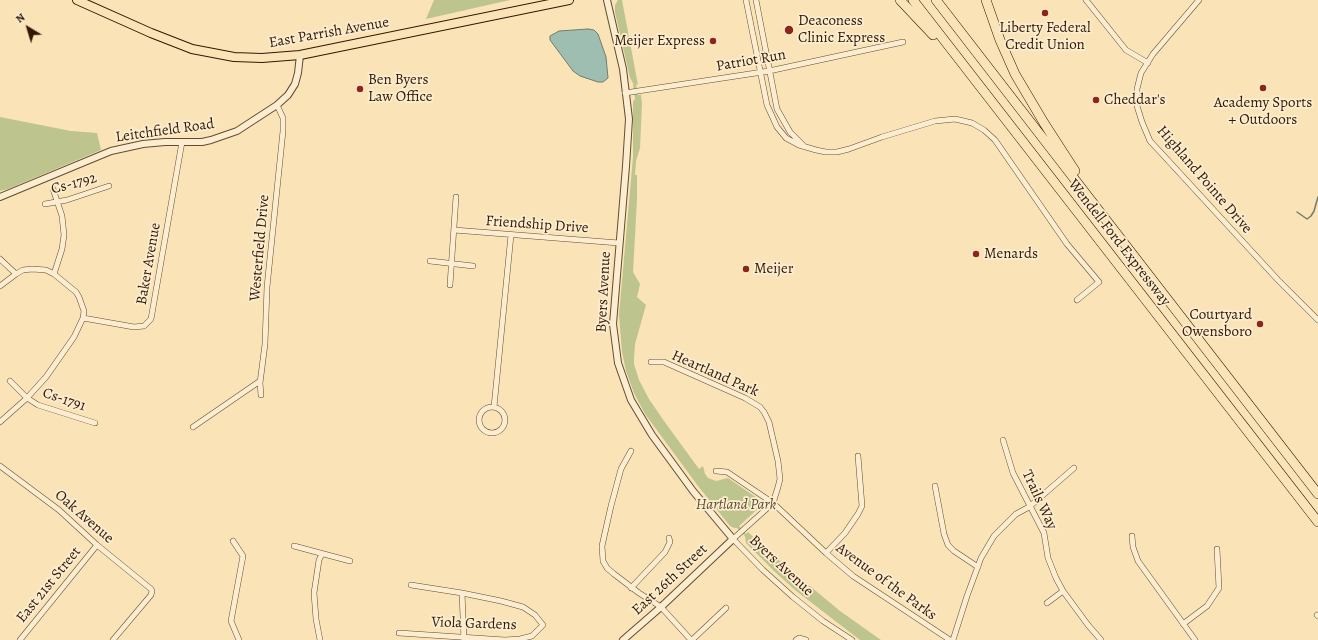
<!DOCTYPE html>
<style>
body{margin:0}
#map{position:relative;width:1318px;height:640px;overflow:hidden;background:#fae3b7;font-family:Alegreya,serif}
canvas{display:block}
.north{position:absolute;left:8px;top:8px;width:40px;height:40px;-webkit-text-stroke:3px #fcedd0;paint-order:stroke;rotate:322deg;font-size:11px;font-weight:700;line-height:16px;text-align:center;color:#311804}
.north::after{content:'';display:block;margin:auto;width:14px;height:18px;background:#311804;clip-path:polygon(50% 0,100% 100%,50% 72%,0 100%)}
</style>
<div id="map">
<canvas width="1318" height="640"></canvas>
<div class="north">N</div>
</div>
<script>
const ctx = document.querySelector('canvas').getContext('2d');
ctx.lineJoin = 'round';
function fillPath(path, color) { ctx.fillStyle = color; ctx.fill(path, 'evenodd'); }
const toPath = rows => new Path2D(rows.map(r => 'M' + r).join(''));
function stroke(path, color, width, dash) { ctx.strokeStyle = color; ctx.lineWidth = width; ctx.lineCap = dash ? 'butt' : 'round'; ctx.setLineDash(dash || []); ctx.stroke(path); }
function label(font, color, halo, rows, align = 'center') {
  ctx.font = font + ' Alegreya,serif'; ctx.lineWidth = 3.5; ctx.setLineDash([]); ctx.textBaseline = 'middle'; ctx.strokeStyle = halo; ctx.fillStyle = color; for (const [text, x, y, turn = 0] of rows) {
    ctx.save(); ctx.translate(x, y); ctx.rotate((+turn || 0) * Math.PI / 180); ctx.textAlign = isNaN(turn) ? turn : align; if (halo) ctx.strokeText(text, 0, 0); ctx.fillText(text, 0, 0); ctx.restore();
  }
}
fillPath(toPath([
 [434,0,510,0,426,19],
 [618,0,622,0,638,85,636,84,638,95,641,95,642,104,640,148,636,161,635,175,637,175,637,199,633,272,640,284,637,297,646,305,635,344,634,358,634,364,639,380,649,399,664,421,699,469,703,466,705,474,708,478,716,481,728,478,760,500,761,506,739,526,746,534,748,532,769,552,840,611,881,640,860,640,795,590,774,571,746,543,745,536,737,528,734,528,730,526,698,486,645,414,634,393,626,371,622,352,619,315,633,157,633,102,635,99,633,83,630,78,615,12,615,5],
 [0,117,71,131,97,133,101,150,8,189,0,191]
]), '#bec48e');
const water = toPath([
 [588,29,594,30,598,34,606,57,608,78,603,82,598,82,580,76,573,71,550,40,550,36,559,31,588,29]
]);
fillPath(water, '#9ebeb1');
stroke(water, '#727c6c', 1);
stroke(toPath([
 [1297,212,1307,219,1311,216,1314,211,1318,197]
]), '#727c6c', 1.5);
const minor = toPath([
 [746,0,767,105,777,127,786,138,799,145,816,150,826,152,837,152,849,149,882,137,935,121,955,119,972,123,984,130,995,140,1067,244,1099,282,1077,300],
 [756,0,777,109,790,132,804,146],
 [1086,0,1126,50,1148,63],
 [1199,0,1153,54,1141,73,1137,89,1137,106,1142,122,1150,141,1164,156,1278,280,1318,320],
 [625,93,769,71,903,42],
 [53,189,62,216,64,235,62,249,54,274],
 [45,204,67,200,109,186],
 [454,230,619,243],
 [0,259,16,274],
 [430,261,473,266],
 [450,285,456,197],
 [0,286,16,274,23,270,32,269,46,270,54,274,76,292,79,297,84,311,83,318,74,337,46,377,27,398,0,422],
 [83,318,134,327,144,326,151,319,182,142],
 [651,362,664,362,745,398,760,407,764,412,769,422,778,461,780,479,778,487,773,503,733,539,763,570,793,597,823,621,852,640],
 [10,381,27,398,38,405,95,423],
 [261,395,260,383,265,344,267,287,283,131,283,118,277,105],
 '479 420a13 13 0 1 1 26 0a13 13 0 1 1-26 0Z',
 [494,407,511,235],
 [193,427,260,381],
 [1003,440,1013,473,1044,533,1048,558,1056,578,1063,591,1088,625,1101,640],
 [631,451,621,469,611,506,602,546,603,561,607,568,614,574,639,593,661,607,691,640],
 [0,466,59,510,97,545,151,589,152,591,151,595,113,640],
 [716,471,727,472,773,503,826,553,853,576,950,640],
 [935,486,944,534,948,545,954,551,978,567],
 [1132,536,1133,547,1138,561,1195,640],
 [233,541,243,556,231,621,239,640],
 [294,546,350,561],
 [826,553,845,533,858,514,862,506,858,456],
 [631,588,665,552,670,542,669,538],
 [462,593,464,640],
 [1047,603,1063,591],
 [1317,615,1318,616],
 [1183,624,1207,606,1219,588,1217,549],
 [399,633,505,640,520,639,532,636,543,625,535,615,523,607,501,601,462,593,411,585],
 [20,640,97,545],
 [320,640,316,619,314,593,319,560,322,554],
 [692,640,726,608],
 [796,640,799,638,806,640],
 [953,640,967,596,981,558,994,536,1016,514,1029,507,1074,468]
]);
const tertiary = toPath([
 [607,0,623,69,629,119,626,166,613,324,618,363,631,400,652,435,693,491,733,539,661,607,623,640],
 [0,197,111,151,143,144,165,142,202,142,211,140,237,131,277,105,288,95,295,84,298,73,300,55]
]);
const primary = toPath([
 [77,0,151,33,192,49,234,57,262,58,300,55,569,0]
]);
const motorway = toPath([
 [900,0,933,35],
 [913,0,1318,522],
 [936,0,1318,494],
 [986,0,1000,40,1015,74,1044,123,1075,171]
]);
stroke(minor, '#634b31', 6);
stroke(tertiary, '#634b31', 8);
stroke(primary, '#311804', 10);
stroke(motorway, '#311804', 10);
stroke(minor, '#fcedd0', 5);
stroke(tertiary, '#fcedd0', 6);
stroke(primary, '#fae3b7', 8);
stroke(motorway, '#fae3b7', 9);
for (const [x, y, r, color] of [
 [1045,13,4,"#8f2418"],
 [789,30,5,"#8f2418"],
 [713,41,4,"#8f2418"],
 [1263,88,4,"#8f2418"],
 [360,89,4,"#8f2418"],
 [1096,100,4,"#8f2418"],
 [976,254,4,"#8f2418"],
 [746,269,4,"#8f2418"],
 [1260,324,4,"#8f2418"]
]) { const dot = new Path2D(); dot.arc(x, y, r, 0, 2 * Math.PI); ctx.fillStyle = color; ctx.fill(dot); stroke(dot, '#fcedd0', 1.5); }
label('15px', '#311804', '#fcedd0', [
 ["Deaconess",798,21],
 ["Clinic Express",798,38],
 ["Liberty Federal",1045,28,"center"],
 ["Credit Union",1045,45,"center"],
 ["Meijer Express",705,41,"right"],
 ["Ben Byers",368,80],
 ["Law Office",368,97],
 ["Cheddar's",1104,100],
 ["Academy Sports",1263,103,"center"],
 ["+ Outdoors",1263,120,"center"],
 ["Menards",984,254],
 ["Meijer",754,269],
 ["Courtyard",1252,315,"right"],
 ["Owensboro",1252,332,"right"]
], 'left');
label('15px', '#311804', '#fcedd0', [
 ["East Parrish Avenue",329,33,-10],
 ["Patriot Run",751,61,-10],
 ["Leitchfield Road",165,131,-8],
 ["Highland Pointe Drive",1204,180,49],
 ["Cs-1792",74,184,-15],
 ["Friendship Drive",537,225,4],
 ["Wendell Ford Expressway",1119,243,52],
 ["Westerfield Drive",260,248,-85],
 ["Baker Avenue",149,264,-80],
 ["Byers Avenue",604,292,-87],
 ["Heartland Park",715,374,24],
 ["Cs-1791",64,400,19],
 ["Trails Way",1039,500,65],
 ["Oak Avenue",84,517,41],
 ["Byers Avenue",781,566,43],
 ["East 26th Street",670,580,-43],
 ["Avenue of the Parks",886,582,36],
 ["East 21st Street",49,585,-51],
 ["Viola Gardens",474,624,2]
]);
label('italic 15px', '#5b4c2d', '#fcedd0', [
 ["Hartland Park",736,505]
]);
</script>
